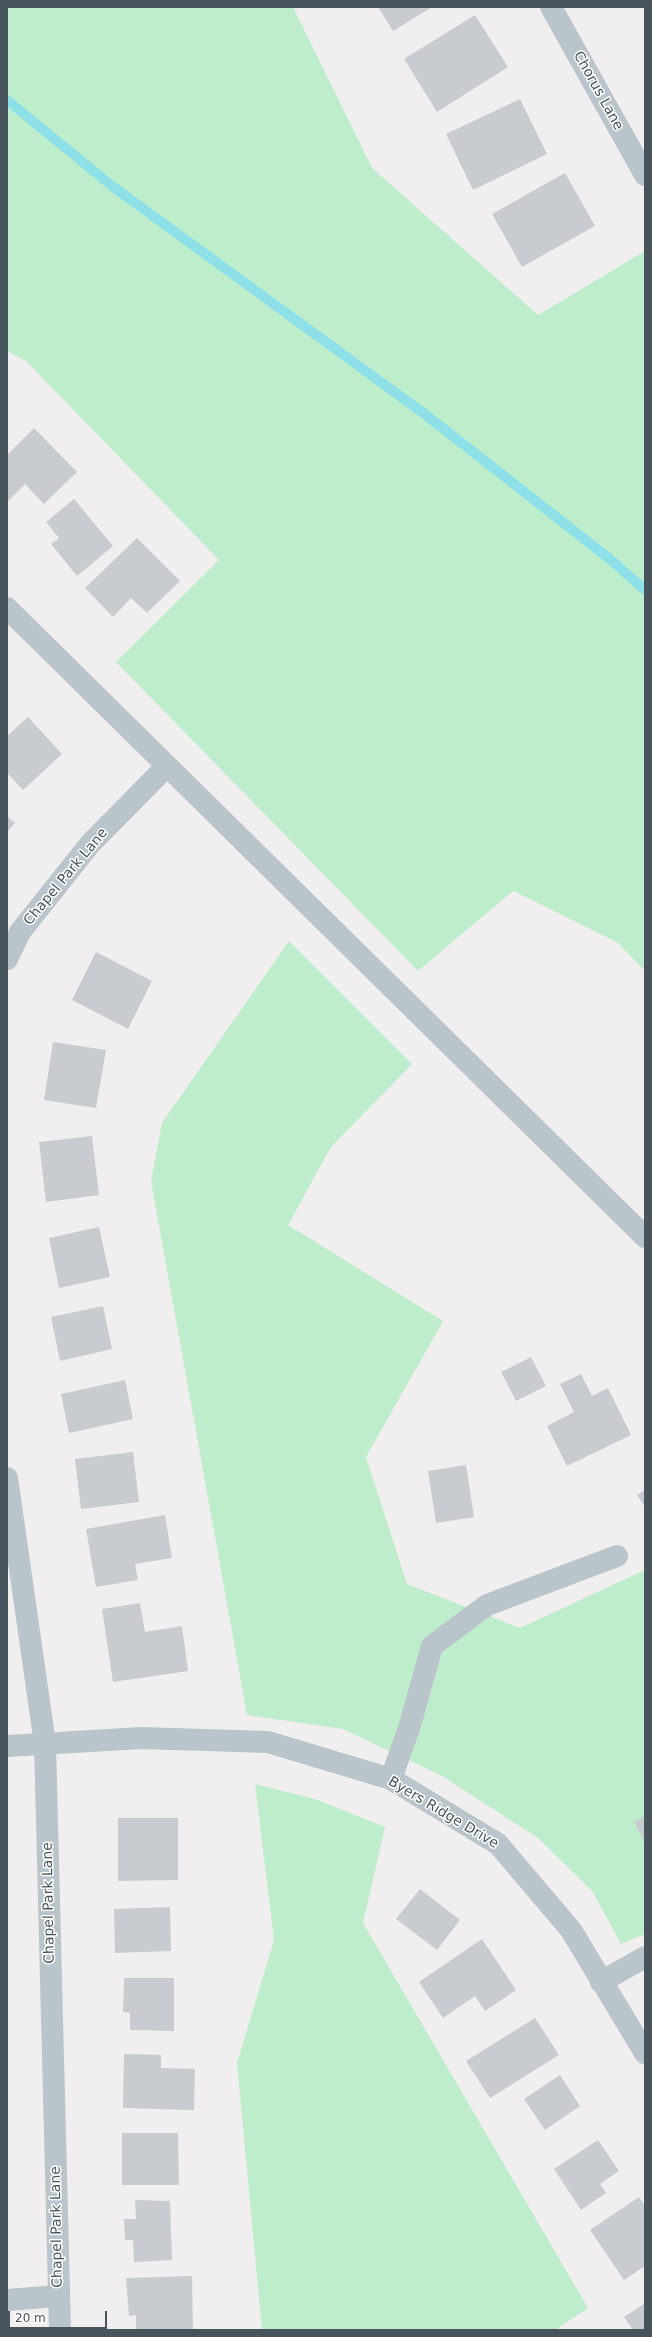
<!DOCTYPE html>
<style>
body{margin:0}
#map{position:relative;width:652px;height:2337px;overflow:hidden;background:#f1eeef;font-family:"DejaVu Sans",sans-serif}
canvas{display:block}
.frame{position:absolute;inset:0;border:8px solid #47545b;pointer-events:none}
.scale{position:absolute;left:8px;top:2311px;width:99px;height:18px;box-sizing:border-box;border:2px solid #47545b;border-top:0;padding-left:5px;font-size:12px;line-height:14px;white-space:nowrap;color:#47545b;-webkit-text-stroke:3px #fff;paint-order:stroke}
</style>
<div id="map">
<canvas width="652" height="2337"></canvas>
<div class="frame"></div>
<div class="scale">20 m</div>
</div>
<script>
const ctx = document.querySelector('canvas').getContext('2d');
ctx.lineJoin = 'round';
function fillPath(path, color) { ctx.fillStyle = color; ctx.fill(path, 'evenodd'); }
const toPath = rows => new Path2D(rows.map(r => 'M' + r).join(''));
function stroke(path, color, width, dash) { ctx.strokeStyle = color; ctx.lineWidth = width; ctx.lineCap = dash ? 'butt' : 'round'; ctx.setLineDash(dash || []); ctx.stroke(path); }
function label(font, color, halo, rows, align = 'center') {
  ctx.font = font + ' "DejaVu Sans",sans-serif'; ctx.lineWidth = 3; ctx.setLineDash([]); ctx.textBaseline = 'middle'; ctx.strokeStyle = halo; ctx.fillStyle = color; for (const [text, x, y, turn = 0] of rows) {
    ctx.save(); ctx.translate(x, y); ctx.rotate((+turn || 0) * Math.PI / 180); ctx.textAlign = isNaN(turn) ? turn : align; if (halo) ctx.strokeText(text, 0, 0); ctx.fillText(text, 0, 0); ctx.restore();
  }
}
fillPath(toPath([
 [7,7,293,7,372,168,538,315,645,251,645,971,617,942,513,891,418,971,116,662,219,560,26,361,7,351],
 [289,941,412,1064,331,1147,288,1225,443,1321,366,1457,407,1584,520,1628,645,1570,645,1934,621,1944,593,1892,538,1838,442,1776,343,1729,247,1715,151,1181,162,1123],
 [255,1784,315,1799,385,1827,363,1923,588,2308,555,2330,262,2330,237,2063,274,1940]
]), '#beedcb');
stroke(toPath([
 [7,100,112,186,426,415,611,560,645,590]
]), '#8ddfe8', 10);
fillPath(toPath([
 [378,7,432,7,393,31],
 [475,15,508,67,437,112,404,59],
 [520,99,547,154,473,190,446,134],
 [565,173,595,226,522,267,492,214],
 [34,428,77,472,44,504,25,484,7,502,7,455],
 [74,499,113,546,77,576,51,544,59,538,46,522],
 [137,538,180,581,147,613,131,598,113,617,85,588],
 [28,717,62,754,23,790,7,773,7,736],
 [7,816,15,823,7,832],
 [96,952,152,981,128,1029,72,1000],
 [53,1042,106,1050,96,1108,44,1100],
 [92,1136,99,1195,46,1202,39,1142],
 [99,1227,110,1277,59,1288,49,1238],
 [103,1306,112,1349,60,1361,51,1317],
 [531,1357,546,1386,516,1401,501,1372],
 [581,1374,592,1396,608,1388,631,1435,567,1466,547,1426,574,1412,560,1384],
 [125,1380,133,1419,69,1433,61,1394],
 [133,1452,139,1502,81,1509,75,1459],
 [466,1465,474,1517,436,1523,428,1471],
 [645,1490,645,1507,637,1495],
 [165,1515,172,1558,135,1564,138,1580,96,1587,86,1529],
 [140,1603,145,1632,182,1626,188,1671,113,1682,102,1609],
 [645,1816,645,1843,634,1822],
 [118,1818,178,1818,178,1880,118,1881],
 [420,1889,460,1920,437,1950,396,1919],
 [170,1907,171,1951,115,1953,114,1909],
 [482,1939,516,1990,485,2011,475,1996,443,2018,419,1982],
 [124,1978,174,1978,174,2031,130,2030,130,2013,123,2012],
 [535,2018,559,2055,490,2098,466,2061],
 [124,2054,161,2055,161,2068,195,2069,194,2110,123,2108],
 [560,2075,580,2106,545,2130,524,2099],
 [122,2133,178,2133,179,2185,122,2185],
 [598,2140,619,2171,600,2184,606,2193,581,2210,554,2169],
 [639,2197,645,2206,645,2266,624,2280,590,2230],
 [135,2200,170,2201,172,2260,134,2262,133,2240,125,2240,124,2219,136,2219],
 [192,2276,193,2330,136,2330,136,2315,129,2316,126,2278],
 [645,2303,645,2330,633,2330,624,2317]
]), '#c8ccd1');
stroke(toPath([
 [551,7,645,175],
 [7,608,645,1237],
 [7,959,20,932,90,844,167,766],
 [7,1478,45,1744,60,2330],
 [7,1746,141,1738,268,1742,391,1779,498,1844,571,1930,645,2053],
 [391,1779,410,1725,432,1646,487,1605,617,1556],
 [601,1982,645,1957],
 [7,2300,58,2296]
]), '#bac4cb', 22);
label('14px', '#47545b', '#fff', [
 ["Chorus Lane",598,91,61],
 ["Chapel Park Lane",66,877,-50],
 ["Byers Ridge Drive",443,1813,31],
 ["Chapel Park Lane",49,1903,-91],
 ["Chapel Park Lane",57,2227,-91]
]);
</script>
